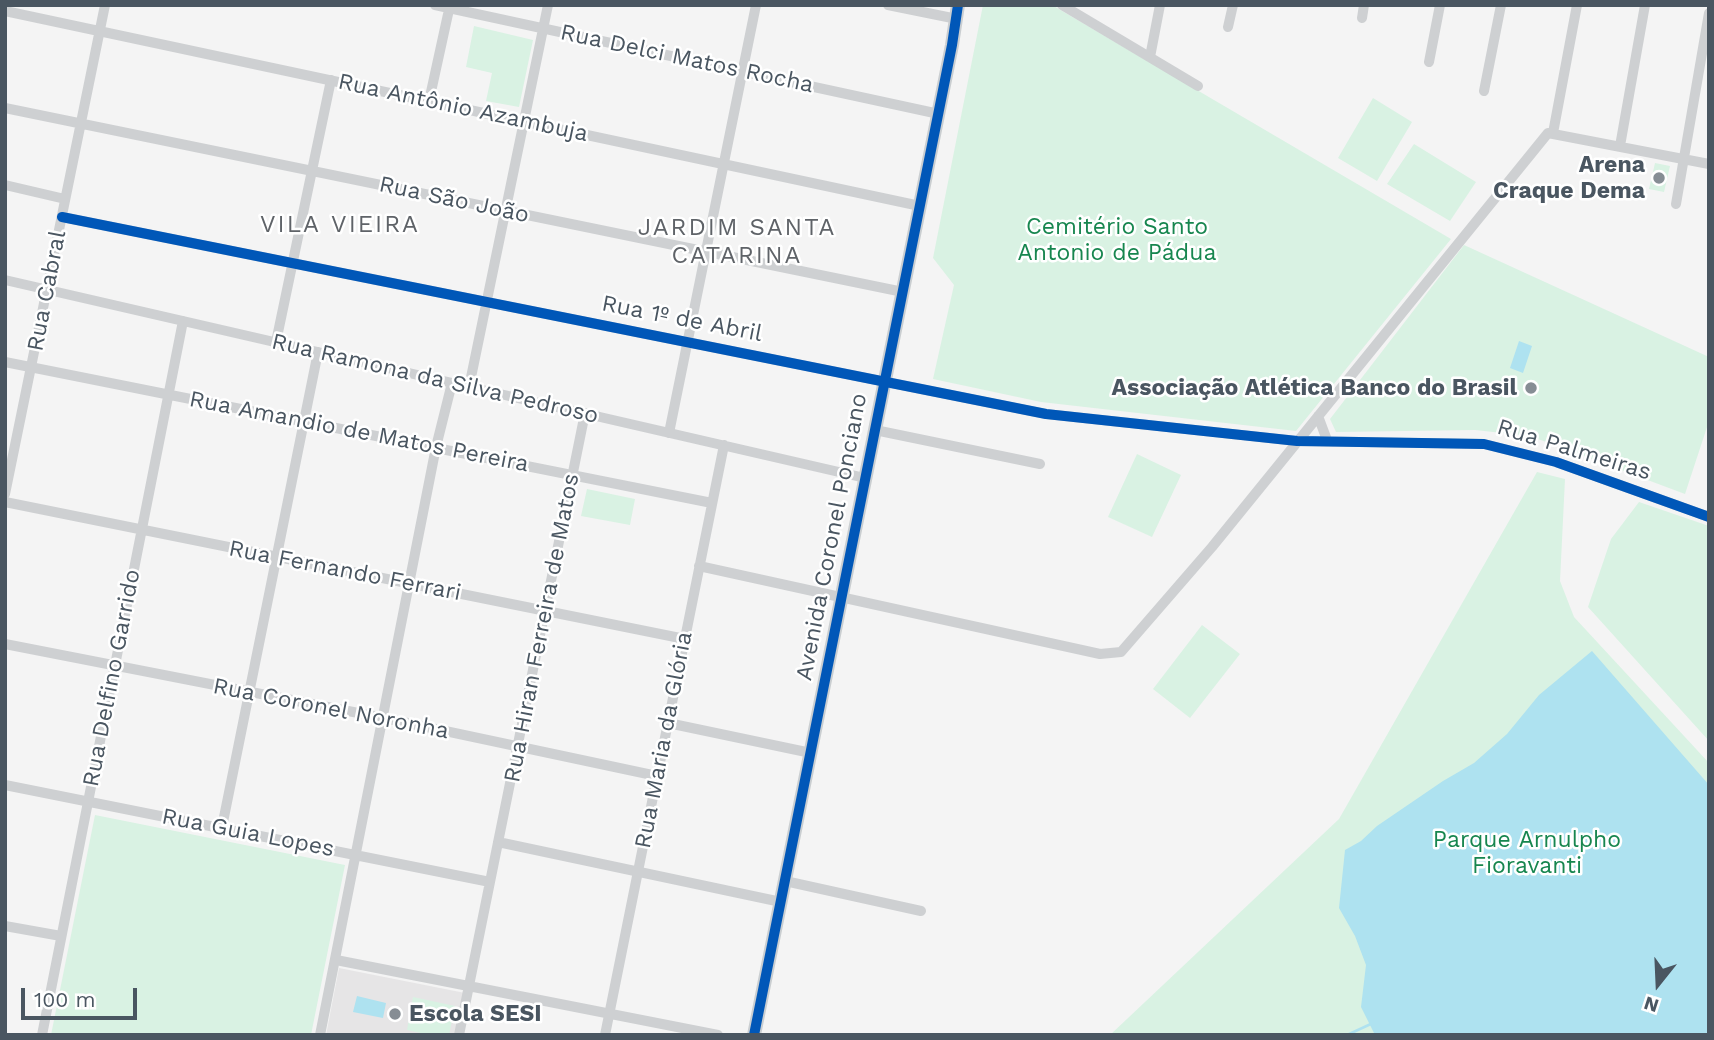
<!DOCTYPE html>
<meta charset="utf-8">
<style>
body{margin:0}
#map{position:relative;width:1714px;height:1040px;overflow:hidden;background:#f4f4f4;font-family:"Work Sans",sans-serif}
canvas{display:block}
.frame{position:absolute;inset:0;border:7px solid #4a5661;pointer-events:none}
.north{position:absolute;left:1623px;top:949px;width:70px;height:70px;-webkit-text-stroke:5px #fff;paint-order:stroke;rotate:198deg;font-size:19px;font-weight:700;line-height:28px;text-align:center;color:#4a5661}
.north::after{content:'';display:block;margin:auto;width:24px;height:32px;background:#4a5661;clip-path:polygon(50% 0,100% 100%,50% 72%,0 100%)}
.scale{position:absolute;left:21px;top:988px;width:116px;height:32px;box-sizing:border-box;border:4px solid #4a5661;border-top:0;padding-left:9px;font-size:21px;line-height:24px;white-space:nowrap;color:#4a5661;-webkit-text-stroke:5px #fff;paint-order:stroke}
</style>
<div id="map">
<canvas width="1714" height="1040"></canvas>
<div class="frame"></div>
<div class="north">N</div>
<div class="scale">100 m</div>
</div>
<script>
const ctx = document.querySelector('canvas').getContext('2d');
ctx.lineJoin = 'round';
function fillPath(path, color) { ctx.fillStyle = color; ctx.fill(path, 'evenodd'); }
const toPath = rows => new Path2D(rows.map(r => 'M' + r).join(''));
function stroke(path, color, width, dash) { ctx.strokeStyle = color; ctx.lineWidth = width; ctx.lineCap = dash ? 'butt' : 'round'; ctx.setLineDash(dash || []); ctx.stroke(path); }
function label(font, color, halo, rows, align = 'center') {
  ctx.font = font + ' "Work Sans",sans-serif'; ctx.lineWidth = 5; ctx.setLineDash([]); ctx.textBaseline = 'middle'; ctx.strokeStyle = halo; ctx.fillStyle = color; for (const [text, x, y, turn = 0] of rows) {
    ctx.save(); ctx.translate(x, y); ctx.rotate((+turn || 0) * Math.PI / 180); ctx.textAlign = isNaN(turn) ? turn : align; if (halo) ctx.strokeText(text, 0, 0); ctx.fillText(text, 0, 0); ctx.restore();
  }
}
fillPath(toPath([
 [339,968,465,993,456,1035,326,1035]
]), '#e6e5e6');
fillPath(toPath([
 [983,5,1052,5,1451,239,1296,431,1041,402,933,379,954,285,933,258],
 [474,26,533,40,519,107,486,101,492,73,466,67],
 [1373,98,1412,122,1377,181,1338,158],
 [1414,144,1476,182,1450,221,1387,184],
 [1655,163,1670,166,1664,192,1649,189],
 [1464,245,1709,357,1709,421,1685,494,1530,436,1475,430,1336,432,1330,419],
 [1137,454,1181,475,1152,537,1108,517],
 [1537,472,1565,479,1560,581,1574,617,1709,763,1709,1035,1110,1035,1339,819],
 [587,489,635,499,630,525,581,516],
 [1639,502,1709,526,1709,741,1588,607,1611,539],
 [1202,625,1240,654,1190,718,1153,689],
 [95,815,345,865,311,1035,51,1035],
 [413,997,455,1006,449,1035,430,1035,407,1030]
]), '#d9f2e3');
fillPath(toPath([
 [1519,341,1532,346,1523,373,1510,368],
 [1592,651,1709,785,1709,1035,1375,1035,1361,1007,1366,965,1355,936,1339,908,1345,850,1361,841,1377,826,1443,781,1474,763,1507,734,1539,695],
 [357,996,386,1003,383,1018,353,1012]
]), '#aee2f0');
stroke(toPath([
 [1347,1035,1373,1023]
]), '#aee2f0', 2.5);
stroke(toPath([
 [435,5,939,114],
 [888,5,957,19],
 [1062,5,1198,86],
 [5,11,920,206],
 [1362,18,1364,5],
 [1228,27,1233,5],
 [1150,57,1160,5],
 [1429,62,1440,5],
 [1484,91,1501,5],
 [429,101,450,5],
 [5,108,903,292],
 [1553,133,1577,5],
 [1620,146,1645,5],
 [5,185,65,199],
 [1676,204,1709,13],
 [62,217,1046,414,1297,441,1484,444,1556,462,1709,517],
 [5,280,865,478],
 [276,342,331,80],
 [5,362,712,503],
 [469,387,548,5],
 [1318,416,1327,440],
 [875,430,1040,464],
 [669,433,756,5],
 [5,494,105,5],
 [5,502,685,639],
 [699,566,1100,654,1121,652,1212,547,1548,133,1709,164],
 [5,644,384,718,657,776],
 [668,723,811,753],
 [5,785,490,882],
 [222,827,318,352],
 [498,842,781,902],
 [785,881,921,911],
 [5,926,61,936],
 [336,960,718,1035],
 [42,1035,183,321],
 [320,1035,436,447,452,383],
 [459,1035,585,413],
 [605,1035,724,445]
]), '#ced0d2', 10);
stroke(toPath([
 [754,1035,952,45,958,5]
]), '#caced1', 14);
stroke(toPath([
 [62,217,1046,414,1297,441,1484,444,1556,462,1709,517],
 [754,1035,952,45,958,5]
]), '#0057b8', 10);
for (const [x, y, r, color] of [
 [1659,178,7,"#868d94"],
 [1531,388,7,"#868d94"],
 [395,1014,7,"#868d94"]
]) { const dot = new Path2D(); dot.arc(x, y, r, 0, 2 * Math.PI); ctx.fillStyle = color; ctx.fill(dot); stroke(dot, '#fff', 2.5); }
label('23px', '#4a5661', '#fff', [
 ["Rua Delci Matos Rocha",687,59,12],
 ["Rua Antônio Azambuja",463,108,12],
 ["Rua São João",454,200,12],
 ["Rua Cabral",47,291,-79],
 ["Rua 1º de Abril",682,319,11],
 ["Rua Ramona da Silva Pedroso",435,379,13],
 ["Rua Amandio de Matos Pereira",359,432,11],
 ["Rua Palmeiras",1574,450,17],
 ["Avenida Coronel Ponciano",832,537,-79],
 ["Rua Fernando Ferrari",345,571,11],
 ["Rua Hiran Ferreira de Matos",542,628,-79],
 ["Rua Delfino Garrido",112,678,-79],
 ["Rua Coronel Noronha",331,709,11],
 ["Rua Maria da Glória",664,740,-79],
 ["Rua Guia Lopes",248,833,11]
]);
label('bold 23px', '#4a5661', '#fff', [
 ["Arena",1645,165],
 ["Craque Dema",1645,191],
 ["Associação Atlética Banco do Brasil",1517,388],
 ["Escola SESI",409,1014,"left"]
], 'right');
label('23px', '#17864f', '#fff', [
 ["Cemitério Santo",1117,227],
 ["Antonio de Pádua",1117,253],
 ["Parque Arnulpho",1527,840],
 ["Fioravanti",1527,866]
]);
ctx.letterSpacing = '2px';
label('24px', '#5f6368', '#fff', [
 ["VILA VIEIRA",340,225],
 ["JARDIM SANTA",737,228],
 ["CATARINA",737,256]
]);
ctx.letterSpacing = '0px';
</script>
